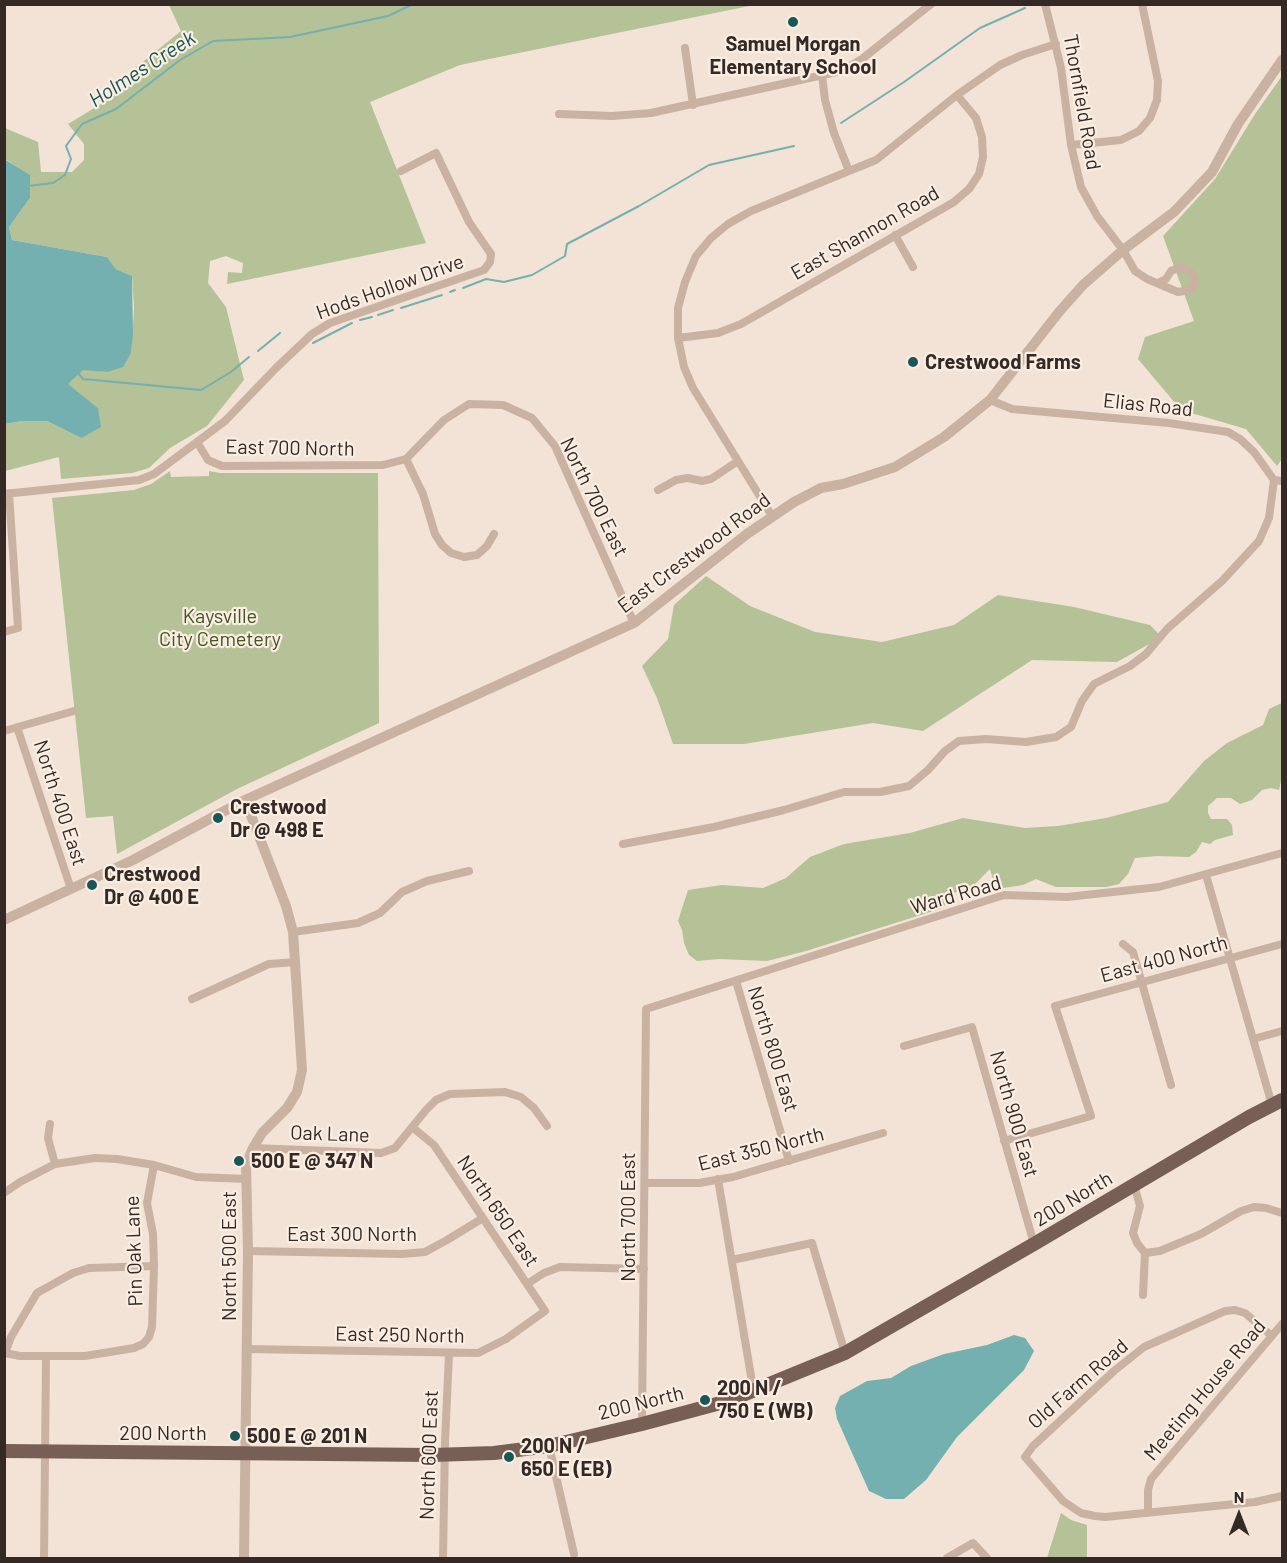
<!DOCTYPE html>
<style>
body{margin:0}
#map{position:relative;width:1287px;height:1563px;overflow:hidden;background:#f2e3d6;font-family:Barlow,sans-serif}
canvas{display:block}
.frame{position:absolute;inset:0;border:6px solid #342925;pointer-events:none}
.north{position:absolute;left:1209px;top:1485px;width:60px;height:60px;-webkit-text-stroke:4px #faeee2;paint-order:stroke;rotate:0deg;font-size:16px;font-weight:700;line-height:24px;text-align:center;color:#342925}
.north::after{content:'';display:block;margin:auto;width:21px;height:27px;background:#342925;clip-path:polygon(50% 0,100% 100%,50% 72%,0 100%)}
</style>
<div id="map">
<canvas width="1287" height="1563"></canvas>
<div class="frame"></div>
<div class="north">N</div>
</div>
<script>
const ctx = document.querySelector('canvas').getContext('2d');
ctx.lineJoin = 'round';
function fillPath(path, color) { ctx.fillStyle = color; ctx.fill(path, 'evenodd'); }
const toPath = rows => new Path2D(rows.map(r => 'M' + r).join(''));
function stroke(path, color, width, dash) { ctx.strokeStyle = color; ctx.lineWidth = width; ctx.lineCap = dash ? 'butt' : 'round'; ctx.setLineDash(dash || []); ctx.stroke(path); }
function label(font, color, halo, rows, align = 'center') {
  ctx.font = font + ' Barlow,sans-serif'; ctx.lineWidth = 4.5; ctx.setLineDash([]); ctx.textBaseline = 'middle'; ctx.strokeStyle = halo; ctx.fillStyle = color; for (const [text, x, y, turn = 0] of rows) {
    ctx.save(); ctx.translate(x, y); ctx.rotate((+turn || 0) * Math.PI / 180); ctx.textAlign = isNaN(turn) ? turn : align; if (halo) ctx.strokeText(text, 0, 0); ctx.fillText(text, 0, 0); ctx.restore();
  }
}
fillPath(toPath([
 [169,5,754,5,460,65,370,102,426,243,227,284,228,272,242,273,243,263,226,256,210,261,208,283,226,307,244,380,207,426,170,448,149,468,132,473,61,479,59,457,5,471,5,424,22,421,47,421,81,438,98,408,67,384,83,369,107,372,131,353,134,308,132,276,116,269,107,257,12,240,9,227,30,198,30,176,5,159,5,128,38,142,41,172,72,172,84,160,84,144,68,124,127,88,128,74,181,31],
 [1282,76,1282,459,1277,466,1246,429,1181,410,1138,359,1145,337,1194,321,1163,236,1215,179,1255,114],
 [170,471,171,477,209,476,209,471,220,473,378,473,379,723,237,789,117,854,113,816,86,818,52,498,134,490,151,484],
 [706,576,750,606,815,632,882,642,954,625,998,595,1074,607,1150,625,1162,637,1117,662,1032,660,923,731,873,723,744,744,673,744,657,698,642,666,668,639,674,605],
 [1282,703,1282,776,1279,790,1271,788,1262,790,1252,800,1240,804,1231,798,1217,798,1208,806,1208,813,1211,819,1227,819,1232,825,1233,835,1215,840,1210,844,1202,842,1196,852,1189,857,1157,856,1135,858,1128,874,1119,884,1106,887,1056,887,1036,879,1023,885,1003,888,994,883,990,869,973,886,951,894,943,908,806,951,767,961,719,959,697,961,689,955,684,943,682,930,678,921,688,890,722,885,763,888,786,878,810,857,844,844,910,833,963,818,1025,828,1058,826,1106,818,1168,802,1204,761,1227,743,1263,725,1269,709],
 [1061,1513,1071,1520,1087,1525,1087,1558,1047,1558]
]), '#b5c196');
fillPath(toPath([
 [4,159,30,175,30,198,9,227,12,240,107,257,116,269,132,276,133,334,131,353,123,367,107,372,83,370,68,384,98,408,101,427,81,438,47,421,22,421,5,424],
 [1014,1335,1025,1338,1034,1351,1024,1370,957,1437,926,1480,904,1499,886,1499,869,1491,837,1419,835,1408,840,1396,867,1381,891,1378,911,1366,944,1354,987,1345]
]), '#74b0b0');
stroke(toPath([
 [841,123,904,82,980,28,1025,8],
 [28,186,53,183,65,175,71,159,66,146,82,124,116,109,180,60,213,41,290,37,388,16,413,4],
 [463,288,486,279,504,282,532,275,565,256,567,244,639,206,709,165,794,146],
 [450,292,455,290],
 [401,308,442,295],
 [378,315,393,310],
 [360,320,372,317],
 [313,343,352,323],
 [258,351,280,333],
 [77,372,83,379,201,390,231,372,249,357]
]), '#74b0b0', 2);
stroke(toPath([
 [1045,4,1061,68,1071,145,1081,187,1097,216,1123,250,1135,271,1147,279,1178,292,1189,290,1193,288,1195,280,1190,271,1181,267,1171,271,1166,279,1158,283],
 [685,48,693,105],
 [822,75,825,100,834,133,849,171],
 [559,114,612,116,651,113,841,71,862,59,931,4],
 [1071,145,1121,140,1139,131,1150,118,1157,100,1158,81,1142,4],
 [895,235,913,267],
 [678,338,718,333,741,324,954,202,969,189,979,174,983,157,982,137,976,118,957,95],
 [990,400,1012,409,1169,423,1228,432,1240,439,1254,452,1274,480,1282,481],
 [197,442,225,421,276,368,312,334,330,323,484,270,490,262,491,254,469,222,436,153,401,171],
 [406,459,423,494,435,534,442,545,451,553,464,557,477,555,487,546,494,534],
 [658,490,676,480,688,478,702,481,711,479,738,461],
 [4,494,139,480,154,474,197,442,208,460,222,466,383,465,406,459,444,420,469,404,503,405,532,418,555,446,634,623],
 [772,516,693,388,684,367,678,338,678,308,685,282,696,256,711,238,728,224,751,211,876,160,957,95,1000,65,1022,55,1056,44],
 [4,632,18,628,9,493],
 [17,727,71,889],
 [4,731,74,711],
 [623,844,714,827,784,810,844,792,880,792,909,786,928,770,945,751,959,741,986,739,1026,742,1056,737,1071,727,1082,701,1094,684,1130,666,1146,654,1167,629,1222,581,1259,541,1269,518,1274,480],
 [1206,875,1272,1105],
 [293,932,358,923,380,913,402,892,427,881,469,871],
 [1123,944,1133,952,1171,1085],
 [736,981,789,1161],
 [192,999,269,964,296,962],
 [1253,1039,1282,1031],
 [904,1046,972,1027,1034,1244],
 [50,1124,48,1138,55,1164],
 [1004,1141,1091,1116,1055,1006,1282,944],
 [253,1148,381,1153,395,1148,426,1110,436,1100,450,1094,505,1092,521,1097,534,1108,547,1126],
 [718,1179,752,1382,756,1391],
 [645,1183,699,1183,733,1177,883,1133],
 [1134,1185,1140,1206,1133,1233,1137,1243,1145,1253,1160,1251,1201,1234,1241,1211,1254,1207,1266,1208,1282,1213],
 [4,1193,20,1182,55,1164,95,1158,117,1159,154,1165,196,1177,247,1179],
 [248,1251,402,1254,425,1252,447,1240,483,1218],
 [732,1260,812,1243,845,1353],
 [154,1266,89,1268,73,1273,37,1293,11,1337,5,1353,20,1356,85,1356,134,1348,143,1344,149,1337,152,1327,154,1266,153,1234,147,1203,154,1165],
 [527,1284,544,1273,560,1267,644,1269],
 [1143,1295,1145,1253],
 [1272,1336,1245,1313,1235,1310,1225,1311,1144,1347,1114,1371,1033,1446,1025,1457,1063,1501,1081,1513,1095,1516,1105,1517,1255,1502,1282,1496],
 [247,1349,478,1353,506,1339,545,1311,434,1145,412,1127],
 [642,1424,646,1009,1004,895,1067,897,1159,887,1282,853],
 [549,1446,574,1554],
 [1148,1513,1148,1490,1151,1479,1282,1324],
 [44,1558,46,1356],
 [443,1558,445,1442,449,1353],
 [947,1558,973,1543,987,1558]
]), '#cab2a2', 8);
stroke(toPath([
 [4,920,133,860,245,800,634,623,747,534,794,502,821,488,843,484,895,467,944,437,990,400,1059,312,1083,285,1123,250,1174,212,1212,172,1238,124,1282,60],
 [244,1558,248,1251,246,1165,253,1148,262,1133,287,1108,297,1092,302,1070,293,932,286,906,245,800]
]), '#cab2a2', 10);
stroke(toPath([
 [4,1451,433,1455,494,1453,549,1446,642,1424,728,1401,845,1353,1034,1244,1249,1117,1282,1100]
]), '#775f55', 14);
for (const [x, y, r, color] of [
 [793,22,6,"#195657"],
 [913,362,6,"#195657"],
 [218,818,6,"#195657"],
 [92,885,6,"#195657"],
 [239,1161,6,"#195657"],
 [705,1400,6,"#195657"],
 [235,1436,6,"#195657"],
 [509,1457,6,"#195657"]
]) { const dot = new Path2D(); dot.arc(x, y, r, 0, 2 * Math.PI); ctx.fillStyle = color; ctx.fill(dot); stroke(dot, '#faeee2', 2); }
label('bold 20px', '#342925', '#faeee2', [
 ["Samuel Morgan",793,44,"center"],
 ["Elementary School",793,67,"center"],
 ["Crestwood Farms",925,362],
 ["Crestwood",230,807],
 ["Dr @ 498 E",230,830],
 ["Crestwood",104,874],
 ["Dr @ 400 E",104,897],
 ["500 E @ 347 N",251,1161],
 ["200 N /",717,1388],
 ["750 E (WB)",717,1411],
 ["500 E @ 201 N",247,1436],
 ["200 N /",521,1446],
 ["650 E (EB)",521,1469]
], 'left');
label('20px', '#342925', '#faeee2', [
 ["Thornfield Road",1082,102,80],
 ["East Shannon Road",865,233,-30],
 ["Hods Hollow Drive",390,287,-20],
 ["Elias Road",1148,405,6],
 ["East 700 North",290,448,1],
 ["North 700 East",594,497,64],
 ["East Crestwood Road",694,553,-37],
 ["North 400 East",60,803,72],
 ["Ward Road",956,895,-16],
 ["East 400 North",1164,959,-15],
 ["North 800 East",773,1049,73],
 ["North 900 East",1014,1114,74],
 ["Oak Lane",330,1134,2],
 ["East 350 North",761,1149,-14],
 ["200 North",1073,1199,-31],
 ["North 650 East",498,1211,56],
 ["North 700 East",628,1217,-90],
 ["East 300 North",352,1234],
 ["Pin Oak Lane",134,1251,-92],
 ["North 500 East",229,1256,-90],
 ["East 250 North",400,1335,1],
 ["Old Farm Road",1078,1384,-41],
 ["Meeting House Road",1205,1390,-50],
 ["200 North",641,1403,-14],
 ["200 North",163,1433],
 ["North 600 East",429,1455,-88]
]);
label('20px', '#455327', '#faeee2', [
 ["Kaysville",220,616],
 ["City Cemetery",220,639]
]);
label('italic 21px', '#195657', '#faeee2', [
 ["Holmes Creek",142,69,-33]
]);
</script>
